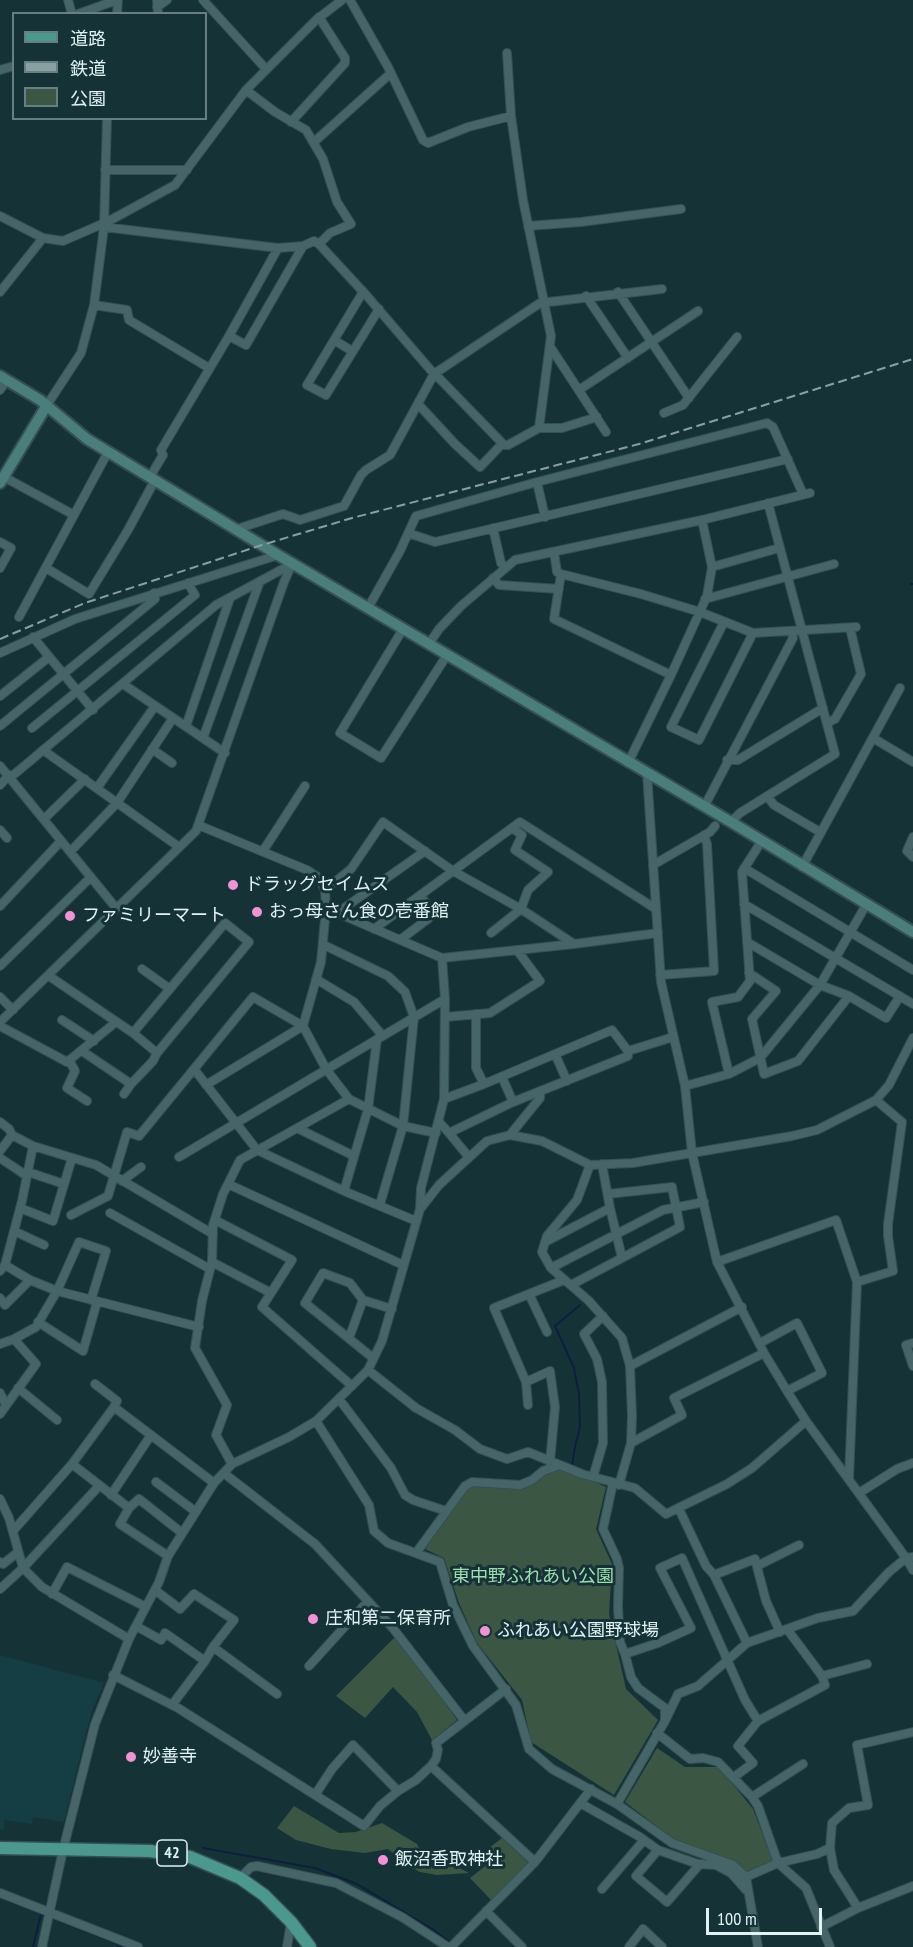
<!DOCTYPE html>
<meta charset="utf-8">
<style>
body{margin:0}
#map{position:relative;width:913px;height:1947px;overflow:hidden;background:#153337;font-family:"PT Sans Narrow","Noto Sans JP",sans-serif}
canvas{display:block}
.legend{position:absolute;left:12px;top:12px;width:195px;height:108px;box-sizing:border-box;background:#153337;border:2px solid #677f83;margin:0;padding:8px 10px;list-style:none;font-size:18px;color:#e1f2f5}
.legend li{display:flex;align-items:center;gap:12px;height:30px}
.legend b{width:30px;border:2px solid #677f83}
.scale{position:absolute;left:706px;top:1908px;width:116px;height:27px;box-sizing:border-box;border:3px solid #e1f2f5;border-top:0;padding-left:8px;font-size:18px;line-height:21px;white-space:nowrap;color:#e1f2f5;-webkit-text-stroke:4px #153337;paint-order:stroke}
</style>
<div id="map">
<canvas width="913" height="1947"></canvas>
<ul class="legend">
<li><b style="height:8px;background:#4b988f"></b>道路</li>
<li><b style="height:8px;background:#89a0a3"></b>鉄道</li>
<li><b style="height:16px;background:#3c5644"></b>公園</li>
</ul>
<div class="scale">100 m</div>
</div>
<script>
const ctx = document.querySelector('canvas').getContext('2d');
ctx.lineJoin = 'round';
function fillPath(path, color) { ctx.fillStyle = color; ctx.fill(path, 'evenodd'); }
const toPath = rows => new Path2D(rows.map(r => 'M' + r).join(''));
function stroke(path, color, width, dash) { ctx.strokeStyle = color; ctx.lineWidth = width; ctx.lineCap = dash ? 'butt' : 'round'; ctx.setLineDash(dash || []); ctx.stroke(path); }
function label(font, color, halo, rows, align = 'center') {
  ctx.font = font + ' "PT Sans Narrow","Noto Sans JP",sans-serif'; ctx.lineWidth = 6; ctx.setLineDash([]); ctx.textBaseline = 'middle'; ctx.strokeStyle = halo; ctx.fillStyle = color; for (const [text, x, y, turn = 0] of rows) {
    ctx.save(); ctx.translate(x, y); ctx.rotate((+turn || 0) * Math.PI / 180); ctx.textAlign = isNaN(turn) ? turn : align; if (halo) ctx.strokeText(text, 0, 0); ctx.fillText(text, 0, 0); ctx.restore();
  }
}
fillPath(toPath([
 [0,1655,104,1683,91,1713,64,1822,33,1817,32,1824,5,1820,3,1830,0,1829]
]), '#143e43');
fillPath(toPath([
 [559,1465,606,1487,596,1529,612,1564,609,1614,626,1689,658,1720,614,1795,531,1742,522,1700,477,1643,459,1603,444,1558,425,1549,472,1482,527,1487],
 [395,1637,422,1670,457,1720,432,1740,417,1712,393,1687,365,1718,336,1696],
 [657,1748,685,1767,719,1767,753,1809,773,1861,745,1872,734,1861,673,1839,625,1802],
 [294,1806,339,1833,356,1832,382,1823,417,1844,424,1860,442,1859,469,1873,437,1875,420,1872,407,1865,388,1849,365,1853,331,1849,296,1840,277,1828],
 [502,1838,529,1863,492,1901,470,1878,493,1860,489,1848]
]), '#3c5644');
stroke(toPath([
 [911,584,913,584],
 [572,1466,575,1447,580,1427,579,1394,574,1368,555,1326,580,1305],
 [203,1848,315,1868,357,1884,432,1929,451,1943],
 [0,1897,125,1947],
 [33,1947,41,1914]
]), '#0d1f3c', 2);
const street = toPath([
 [68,0,72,14],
 [157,0,158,14],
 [203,0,266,69],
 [350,0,388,67,423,140,428,143,468,127,511,116],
 [157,7,167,0],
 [78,14,117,0],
 [117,14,118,0],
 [507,53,511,116,523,200,551,336,539,428],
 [0,70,14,66],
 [246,90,275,112,306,130,323,159,337,202,351,224,330,233,319,244],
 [291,122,345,63,345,58,319,17],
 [314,142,391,73],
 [105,170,187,170],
 [0,216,43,238,63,241,109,221,175,185,246,90,316,20,342,0],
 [528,226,581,222,681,209],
 [104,227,278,248,303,246,314,241,319,244,367,296,434,374],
 [0,292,43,238],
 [363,292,307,385,326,395,379,309],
 [618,292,689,398],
 [586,296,628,358],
 [94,305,127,310,129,320,209,368],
 [229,336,246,345,303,246],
 [334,340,352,351],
 [551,348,606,432],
 [435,374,504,445],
 [0,390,7,380],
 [579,390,698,311],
 [418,404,455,444,480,467,501,445,508,445,539,428,562,428,597,417],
 [47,405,81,353,94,305,104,227,107,118],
 [664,413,683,405,737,337],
 [4,477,74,515],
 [150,477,163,455,161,450,229,336,278,248],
 [537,482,545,517],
 [493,528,501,563,505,568],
 [237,529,283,514,300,520,344,506,361,475,366,470,390,455,434,374,540,303,662,289],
 [408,533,435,542,788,459],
 [0,542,11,548,0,568],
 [554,552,557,572,561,574,554,619,671,675],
 [712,567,779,548],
 [46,568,89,594,128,530,155,480],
 [561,574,641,594,700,612,753,633,856,627],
 [493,578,499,585,559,589],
 [705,599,834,564],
 [368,608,400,551,416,516,537,482,767,423,773,427,803,494],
 [19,617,108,452],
 [724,622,671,727,699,740,753,633],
 [403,629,340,733,381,758,447,655],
 [33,637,93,710],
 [429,644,439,629,461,606,515,560,702,520,810,493],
 [0,653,75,619,278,555],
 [123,684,225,753],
 [0,696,49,657],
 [827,723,835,719,861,674,850,628],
 [0,726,155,599,154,593],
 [186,726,230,598],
 [32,728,195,595,188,583],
 [203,738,260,581],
 [873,738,913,762],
 [152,749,172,763],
 [43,750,179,847],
 [727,760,738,760,823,708],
 [628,763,671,675,707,596,712,567,702,520],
 [0,766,116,908],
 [647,773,661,982,685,1086,692,1153,717,1262,764,1353,787,1391,806,1421,906,1558,913,1570],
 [11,777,216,605,292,564],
 [0,785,9,775],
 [97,788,155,706],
 [767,796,774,805,820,832],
 [704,807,793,638,792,632],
 [44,819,85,779],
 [731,822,740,813,835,754,768,503],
 [198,825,307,870,319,878,325,890,326,908,321,962,303,1026,206,1085],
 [0,830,7,838],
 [913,837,907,851,913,857],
 [263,851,305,786],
 [70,852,117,803,173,718],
 [653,865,710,832,715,826],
 [802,867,900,688],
 [744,868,913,970],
 [325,890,351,869,383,822,453,871,521,909,574,944,658,933],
 [744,904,913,1004],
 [0,906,61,841],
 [326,908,442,958,574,944],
 [337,913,425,851],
 [374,929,520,822,656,909],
 [491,933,521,909,528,890,548,872,515,850,522,835,512,828],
 [400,940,429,918,431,910,420,895],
 [747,942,820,985,849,996],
 [324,945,388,976,405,992,414,1017,403,1126,380,1204],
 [0,966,91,877],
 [142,969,170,989],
 [749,973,776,991,752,1019,764,1074,798,1061,849,996,886,1018,900,996],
 [660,975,714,971,707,844,704,835],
 [49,976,133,1033],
 [316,979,354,1002,382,1035],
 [0,997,13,1010],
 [476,1014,476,1068,484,1084],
 [445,1017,490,1013,540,981,517,950],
 [62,1020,94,1041],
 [0,1022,196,831,284,582,292,564],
 [0,1026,67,1062,116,1022],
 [82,1051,131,1084],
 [555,1054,567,1081],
 [69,1060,75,1071,67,1088,87,1101],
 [729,1074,712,1002,738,997,750,981,742,872,761,842],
 [502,1077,513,1102],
 [685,1086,729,1074,760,1058,820,985,866,905],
 [124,1094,131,1084,153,1061,157,1053,249,942,225,923,133,1033,157,1053],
 [444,1099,484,1084,612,1030,628,1051],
 [0,1122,9,1129,12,1135,33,1146,96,1165,213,1234],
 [439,1122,449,1133,513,1102,628,1056,628,1051,673,1037],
 [299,1129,354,1156],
 [449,1133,468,1156],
 [510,1135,540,1098,540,1092],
 [0,1151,12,1135],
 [179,1157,445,999],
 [0,1158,24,1174,28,1172,64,1184],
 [602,1164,610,1208,622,1258,680,1227,672,1187,608,1194],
 [590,1165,577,1200,547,1236,542,1252,551,1268,589,1301,622,1338,630,1366,632,1416,631,1443,619,1485],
 [122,1181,141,1167],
 [228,1184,403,1265],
 [344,1191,368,1109,377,1039],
 [20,1208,53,1221,72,1158],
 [421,1208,439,1185,487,1141,510,1135,542,1141,590,1165,633,1163,792,1136,817,1130,876,1100,889,1085,913,1038],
 [110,1213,210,1269],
 [71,1215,108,1196,127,1132,139,1136,194,1069],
 [215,1220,292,1260,262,1307,352,1386],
 [416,1221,344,1191,257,1150,194,1069,253,997,303,1026,326,1069,349,1099,403,1126,436,1133],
 [14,1231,44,1245],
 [545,1242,610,1208],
 [212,1262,271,1293],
 [717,1262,836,1220,857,1282,849,1479],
 [5,1265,30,1280,57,1291,199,1327],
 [551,1268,663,1210,704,1202],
 [0,1271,5,1265,22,1201,33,1146],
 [857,1282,893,1271,888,1236,888,1224,902,1122,876,1100],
 [571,1285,622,1258],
 [529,1294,547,1332],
 [0,1298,5,1305,30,1280],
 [38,1322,83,1351,97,1302],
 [349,1338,363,1300],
 [760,1343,797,1323,822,1373,787,1391],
 [913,1343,906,1345,913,1366],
 [0,1344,14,1339,36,1327,57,1291,79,1242,106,1251,91,1300],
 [373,1358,305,1303,323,1273,350,1283,363,1300,392,1309],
 [630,1366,742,1307],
 [368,1370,416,1408,455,1430,480,1449,507,1459,528,1452,582,1474,635,1488,666,1514,727,1484,752,1468,806,1421],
 [526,1382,494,1308,564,1280],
 [18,1388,57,1420],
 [0,1393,6,1405],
 [339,1399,391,1468,405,1495,413,1500,446,1511],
 [528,1405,526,1382,550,1371,555,1407,550,1462],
 [114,1407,214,1483],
 [0,1414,36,1364,14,1339],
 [316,1421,369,1505,374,1531,388,1543,440,1562,453,1605,473,1646,516,1705,529,1749,552,1769,617,1804,672,1843,733,1865,746,1877,758,1947],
 [631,1443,682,1415,674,1398,764,1353],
 [72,1464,129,1508,139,1499,182,1533],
 [232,1464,216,1435,227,1405,195,1348,202,1301,212,1262,213,1225,223,1194,240,1160,349,1099],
 [225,1474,315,1544,392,1627,464,1720],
 [593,1477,603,1443,602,1382,597,1359,584,1334,603,1316],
 [156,1482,196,1512],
 [613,1483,603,1529,617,1559,619,1568,618,1607,620,1642,625,1654,631,1677,638,1688,665,1708,665,1720],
 [859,1493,897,1469,913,1463],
 [111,1495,151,1435],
 [0,1499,9,1518,23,1568,42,1587,129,1639],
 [129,1508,120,1524,168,1556],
 [679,1509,706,1566,714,1575,747,1643],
 [13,1531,72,1464,114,1407,117,1401,95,1384],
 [416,1553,465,1486,472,1482,520,1485,532,1480,543,1471,559,1465],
 [0,1562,3,1564,18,1552],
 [757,1566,799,1545],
 [714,1575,755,1559,766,1601,780,1632],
 [0,1589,23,1568,99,1486],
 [155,1590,180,1609,194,1594,234,1620,213,1647],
 [52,1594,67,1567,146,1607],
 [136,1626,161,1640,165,1633,205,1661],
 [787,1629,822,1676],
 [625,1654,658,1643,691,1628,660,1568,682,1558,745,1700,758,1721],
 [309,1666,368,1601],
 [113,1675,178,1708,364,1826,380,1806,398,1791,416,1780,431,1766],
 [506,1689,436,1743,438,1750,436,1759,431,1766,535,1862],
 [172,1705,205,1661,213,1647,277,1694],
 [657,1733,690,1759,703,1758,718,1762,752,1797,758,1806,778,1863,806,1888,830,1947],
 [734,1777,753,1763,738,1746,758,1721,825,1685,822,1676,867,1664],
 [315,1795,332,1769,353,1745,398,1791],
 [752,1797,803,1764],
 [580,1803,640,1837,658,1850,698,1864,716,1865,731,1873,746,1890],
 [617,1804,665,1721,678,1694,698,1686,747,1643,818,1618,853,1611,889,1572,906,1558,913,1557],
 [658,1850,636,1876,667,1902,700,1864],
 [746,1877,778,1863,817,1854,830,1848],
 [240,1878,251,1867,257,1866,336,1883,402,1917,448,1947],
 [602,1889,644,1840],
 [0,1893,138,1947],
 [858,1908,834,1870,830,1848,832,1823,849,1808,868,1805,857,1745,913,1732],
 [486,1911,522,1947],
 [821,1927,858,1908,913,1886],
 [42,1947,63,1850,95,1724,129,1639,159,1582,168,1556,214,1483,232,1464,289,1437,316,1421,368,1370,382,1341,420,1209,421,1188,444,1099,445,999,442,958],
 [287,1947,291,1922],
 [451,1947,535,1862,591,1789],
 [629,1947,643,1929,662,1947]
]);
const secondary = toPath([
 [0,376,40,400,87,439,278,555,731,822,913,932],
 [0,483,47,405]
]);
const primary = toPath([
 [0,1848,150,1851,190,1857,240,1878,264,1895,291,1922,310,1947]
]);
stroke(street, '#364f52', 10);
stroke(secondary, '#364f52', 14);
stroke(primary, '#364f52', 15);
stroke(street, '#466569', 8);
stroke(secondary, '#497e7c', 10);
stroke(primary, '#4b988f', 12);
stroke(toPath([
 [0,639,85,603,262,545,352,518,639,444,913,359]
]), '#89a0a3', 2, [9, 4.5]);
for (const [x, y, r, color] of [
 [233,885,6,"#f391d5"],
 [257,912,6,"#f391d5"],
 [70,916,6,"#f391d5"],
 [313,1619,6,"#f391d5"],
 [485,1631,6,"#f391d5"],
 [131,1757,6,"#f391d5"],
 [383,1860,6,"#f391d5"]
]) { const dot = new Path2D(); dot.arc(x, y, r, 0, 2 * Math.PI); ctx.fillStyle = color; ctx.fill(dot); stroke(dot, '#153337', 2); }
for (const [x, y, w] of [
 [172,1853,30]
]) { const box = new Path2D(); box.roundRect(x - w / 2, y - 13, w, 26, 4.5); ctx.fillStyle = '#153337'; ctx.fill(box); stroke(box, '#e1f2f5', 1.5); }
label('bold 16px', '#e1f2f5', null, [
 ["42",172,1853]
]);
label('18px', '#e1f2f5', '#153337', [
 ["ドラッグセイムス",245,885],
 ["おっ母さん食の壱番館",269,912],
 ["ファミリーマート",82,916],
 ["庄和第二保育所",325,1619],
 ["ふれあい公園野球場",497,1631],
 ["妙善寺",143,1757],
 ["飯沼香取神社",395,1860]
], 'left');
label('18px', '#9edeb0', '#153337', [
 ["東中野ふれあい公園",533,1577]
]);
</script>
